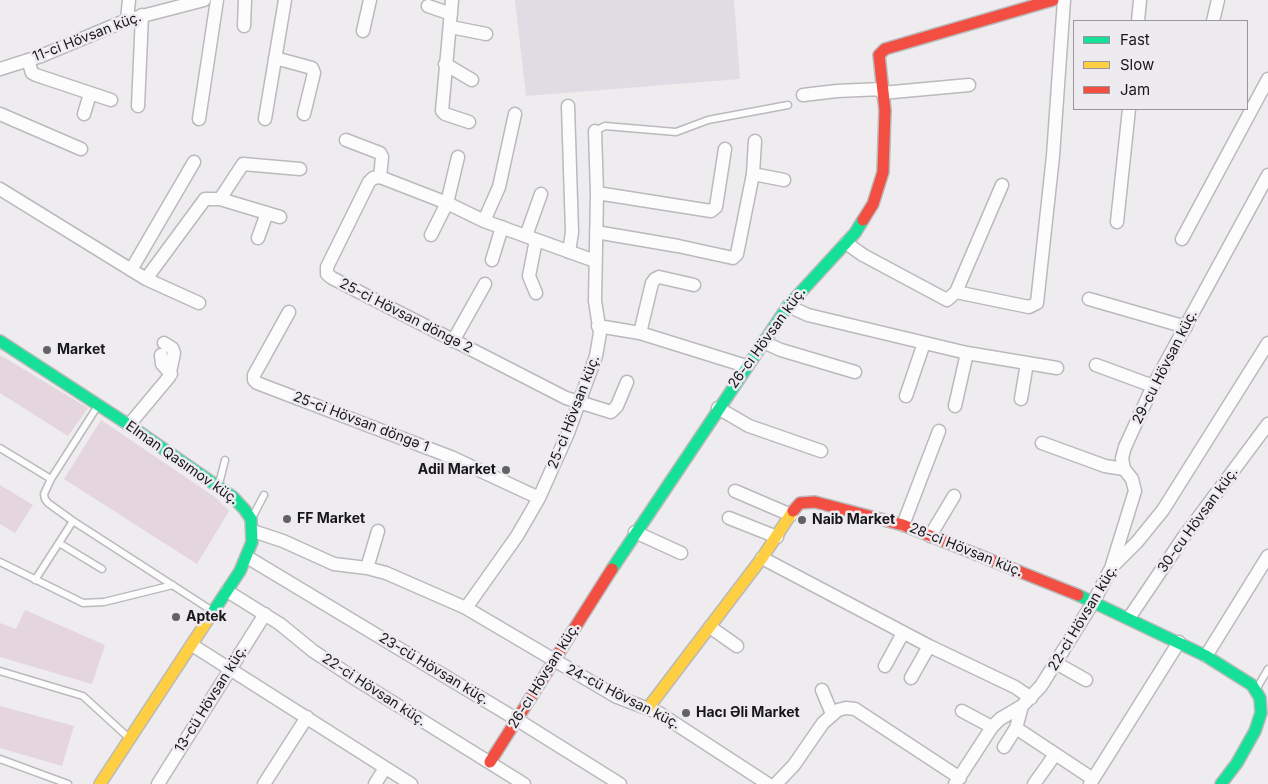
<!DOCTYPE html>
<meta charset="utf-8">
<style>
body{margin:0}
#map{position:relative;width:1268px;height:784px;overflow:hidden;background:#eeecef;font-family:Inter,sans-serif}
canvas{display:block}
.legend{position:absolute;left:1073px;top:20px;width:175px;height:90px;box-sizing:border-box;background:#eeebf0;border:1px solid #98969a;margin:0;padding:6px 9px;list-style:none;font-size:15px;color:#171618}
.legend li{display:flex;align-items:center;gap:10px;height:25px}
.legend b{width:25px;border:1px solid #98969a}
</style>
<div id="map">
<canvas width="1268" height="784"></canvas>
<ul class="legend">
<li><b style="height:6px;background:#16e098"></b>Fast</li>
<li><b style="height:6px;background:#ffcf43"></b>Slow</li>
<li><b style="height:6px;background:#f24e42"></b>Jam</li>
</ul>
</div>
<script>
const ctx = document.querySelector('canvas').getContext('2d');
ctx.lineJoin = 'round';
function fillPath(path, color) { ctx.fillStyle = color; ctx.fill(path, 'evenodd'); }
const toPath = rows => new Path2D(rows.map(r => 'M' + r).join(''));
function stroke(path, color, width, dash) { ctx.strokeStyle = color; ctx.lineWidth = width; ctx.lineCap = dash ? 'butt' : 'round'; ctx.setLineDash(dash || []); ctx.stroke(path); }
function label(font, color, halo, rows, align = 'center') {
  ctx.font = font + ' Inter,sans-serif'; ctx.lineWidth = 5; ctx.setLineDash([]); ctx.textBaseline = 'middle'; ctx.strokeStyle = halo; ctx.fillStyle = color; for (const [text, x, y, turn = 0] of rows) {
    ctx.save(); ctx.translate(x, y); ctx.rotate((+turn || 0) * Math.PI / 180); ctx.textAlign = isNaN(turn) ? turn : align; if (halo) ctx.strokeText(text, 0, 0); ctx.fillText(text, 0, 0); ctx.restore();
  }
}
fillPath(toPath([
 [515,0,734,0,740,79,526,96]
]), '#e0dce3');
fillPath(toPath([
 [0,355,88,408,68,436,0,393],
 [101,420,215,497,229,511,197,564,64,479],
 [0,485,33,505,15,533,0,524],
 [25,610,105,645,92,684,0,657,0,623,16,629],
 [0,706,74,726,62,766,0,748]
]), '#e5d5dd');
const lane = toPath([
 [595,131,605,126,676,132,708,120,788,105],
 [97,407,51,479,44,494,45,499,48,503,73,521,211,610],
 [0,448,51,479],
 [219,484,225,460],
 [253,516,264,495],
 [59,543,102,569],
 [0,562,83,603,104,602,173,585],
 [35,580,73,521],
 [0,671,83,696,129,738],
 [1257,688,1268,669],
 [0,759,68,784]
]);
const street = toPath([
 [452,0,442,111,445,114,469,122],
 [428,6,451,14],
 [127,20,129,0],
 [1138,21,1140,0],
 [1213,21,1218,0],
 [244,26,245,0],
 [451,27,486,34],
 [363,31,370,0],
 [275,58,312,68,314,73,304,114],
 [28,60,32,73,36,75,111,100],
 [445,64,472,80],
 [0,69,41,56,127,20,204,0],
 [882,93,969,85],
 [803,95,837,91,882,89],
 [138,106,142,15],
 [568,106,572,232,569,252],
 [0,114,81,149],
 [84,114,90,94],
 [199,119,217,0],
 [265,119,285,0],
 [346,140,380,153,382,157,380,177],
 [753,174,784,180],
 [0,189,146,279,205,199,220,199,280,217],
 [597,193,711,211,716,207,725,149],
 [220,199,243,164,300,169],
 [484,221,499,187,515,114],
 [1117,222,1129,109],
 [596,232,678,246,733,258,737,254,753,174,755,141],
 [431,235,447,203,458,157],
 [526,236,541,194],
 [258,238,267,213],
 [1182,239,1268,79],
 [846,243,863,255,947,300,956,292,1002,185],
 [492,260,502,227],
 [595,261,484,221,447,203,380,177,373,178,369,182,327,267,327,274,332,278,566,398,611,412,617,406,627,382],
 [131,270,194,162],
 [146,279,199,303],
 [956,292,1029,307,1037,303,1053,156,1064,0],
 [536,293,529,276,536,240],
 [1089,299,1186,327],
 [788,306,808,315,967,353,1057,368],
 [289,312,254,375,254,380,257,383,451,457,539,498],
 [598,326,640,333,746,366],
 [640,333,652,283,655,279,659,277,694,285],
 [453,341,485,284],
 [763,342,781,350,855,372],
 [161,355,162,364,171,374],
 [1096,365,1153,386],
 [906,396,924,343],
 [1021,399,1027,363],
 [955,406,967,353],
 [718,408,749,426,821,451],
 [129,425,169,377,174,353,172,348,164,343],
 [1042,443,1105,466,1124,469],
 [735,491,791,515],
 [729,518,777,537],
 [903,525,939,431],
 [253,531,283,541,334,564,367,568,386,573,466,608,617,697,659,713,768,784],
 [635,532,681,553],
 [930,536,954,496],
 [247,557,516,719,620,784],
 [762,558,929,646,1015,687,1031,698],
 [1112,565,1135,491,1132,479,1124,469,1122,458,1125,447,1153,386,1268,175],
 [367,568,378,531],
 [227,591,280,624,313,651,357,680,524,784],
 [466,608,517,536,539,498,568,433,596,356,600,333,595,301,597,193,595,131],
 [1129,618,1183,538,1268,424],
 [710,627,737,646],
 [192,645,411,784],
 [1206,656,1268,556],
 [1056,663,1086,680],
 [885,666,903,633],
 [911,678,929,646],
 [822,690,832,714],
 [962,711,992,727],
 [1016,728,1093,779],
 [1004,747,1016,728,1022,706],
 [158,784,265,614],
 [264,784,307,717],
 [375,784,385,768],
 [776,784,794,765,823,723,838,710,846,708,855,709,960,778],
 [955,784,992,727,1000,719,1022,706,1041,686,1094,601,1111,568,1137,542,1163,510,1268,343],
 [1034,784,1054,756],
 [1090,784,1179,642]
]);
const fast = toPath([
 [0,341,129,425,233,497,245,510,251,519,252,542,240,571,209,618],
 [612,569,788,306,855,233,863,220],
 [1078,595,1206,656,1252,685,1260,698,1261,713,1255,731,1237,763,1221,784]
]);
const slow = toPath([
 [648,708,762,558,793,511],
 [100,784,209,618]
]);
const jam = toPath([
 [863,220,873,204,883,172,885,110,879,55,885,49,1053,0],
 [793,511,800,503,815,502,903,525,1078,595],
 [490,762,612,569]
]);
stroke(lane, '#bab9bb', 9);
stroke(street, '#bab9bb', 15);
stroke(fast, '#bab9bb', 14);
stroke(slow, '#bab9bb', 14);
stroke(jam, '#bab9bb', 14);
stroke(lane, '#fcfcfd', 6);
stroke(street, '#fcfcfd', 12);
stroke(fast, '#16e098', 11);
stroke(slow, '#ffcf43', 11);
stroke(jam, '#f24e42', 11);
for (const [x, y, r, color] of [
 [47,350,5,"#626163"],
 [506,470,5,"#626163"],
 [287,519,5,"#626163"],
 [802,520,5,"#626163"],
 [176,617,5,"#626163"],
 [686,713,5,"#626163"]
]) { const dot = new Path2D(); dot.arc(x, y, r, 0, 2 * Math.PI); ctx.fillStyle = color; ctx.fill(dot); stroke(dot, '#eeebf0', 2); }
label('14px', '#171618', '#eeebf0', [
 ["11-ci Hövsan küç.",87,37,-21],
 ["25-ci Hövsan döngə 2",406,316,27],
 ["26-cı Hövsan küç.",767,338,-54],
 ["29-cu Hövsan küç.",1165,367,-63],
 ["25-ci Hövsan küç.",574,412,-69],
 ["25-ci Hövsan döngə 1",361,422,21],
 ["Elman Qasımov küç.",182,463,35],
 ["30-cu Hövsan küç.",1198,520,-54],
 ["28-ci Hövsan küç.",966,550,22],
 ["22-ci Hövsan küç.",1083,618,-59],
 ["23-cü Hövsan küç.",434,669,31],
 ["26-cı Hövsan küç.",544,676,-58],
 ["22-ci Hövsan küç.",374,690,33],
 ["24-cü Hövsan küç.",623,697,27],
 ["13-cü Hövsan küç.",211,699,-58]
]);
label('bold 14px', '#171618', '#eeebf0', [
 ["Market",57,350],
 ["Adil Market",496,470,"right"],
 ["FF Market",297,519],
 ["Naib Market",812,520],
 ["Aptek",186,617],
 ["Hacı Əli Market",696,713]
], 'left');
</script>
